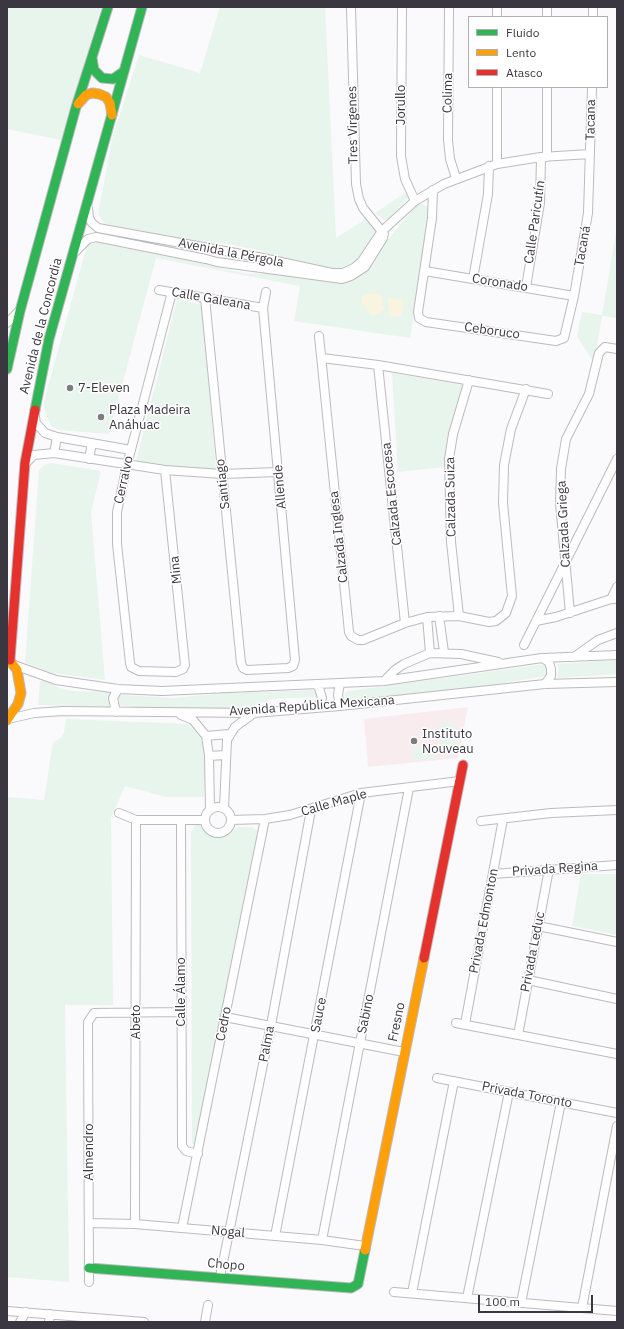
<!DOCTYPE html>
<meta charset="utf-8">
<style>
body{margin:0}
#map{position:relative;width:624px;height:1329px;overflow:hidden;background:#faf9fc;font-family:"IBM Plex Sans",sans-serif}
canvas{display:block}
.frame{position:absolute;inset:0;border:8px solid #3b3741;pointer-events:none}
.legend{position:absolute;left:468px;top:16px;width:140px;height:72px;box-sizing:border-box;background:#fff;border:1px solid #b1afb3;margin:0;padding:5px 7px;list-style:none;font-size:12px;color:#3b3741}
.legend li{display:flex;align-items:center;gap:8px;height:20px}
.legend b{width:20px;border:1px solid #b1afb3}
.scale{position:absolute;left:478px;top:1295px;width:115px;height:18px;box-sizing:border-box;border:2px solid #3b3741;border-top:0;padding-left:5px;font-size:12px;line-height:14px;white-space:nowrap;color:#3b3741;-webkit-text-stroke:3px #fff;paint-order:stroke}
</style>
<div id="map">
<canvas width="624" height="1329"></canvas>
<div class="frame"></div>
<ul class="legend">
<li><b style="height:5px;background:#30b455"></b>Fluido</li>
<li><b style="height:5px;background:#ff9f0a"></b>Lento</li>
<li><b style="height:5px;background:#e5322d"></b>Atasco</li>
</ul>
<div class="scale">100 m</div>
</div>
<script>
const ctx = document.querySelector('canvas').getContext('2d');
ctx.lineJoin = 'round';
function fillPath(path, color) { ctx.fillStyle = color; ctx.fill(path, 'evenodd'); }
const toPath = rows => new Path2D(rows.map(r => 'M' + r).join(''));
function stroke(path, color, width, dash) { ctx.strokeStyle = color; ctx.lineWidth = width; ctx.lineCap = dash ? 'butt' : 'round'; ctx.setLineDash(dash || []); ctx.stroke(path); }
function label(font, color, halo, rows, align = 'center') {
  ctx.font = font + ' "IBM Plex Sans",sans-serif'; ctx.lineWidth = 3; ctx.setLineDash([]); ctx.textBaseline = 'middle'; ctx.strokeStyle = halo; ctx.fillStyle = color; for (const [text, x, y, turn = 0] of rows) {
    ctx.save(); ctx.translate(x, y); ctx.rotate((+turn || 0) * Math.PI / 180); ctx.textAlign = isNaN(turn) ? turn : align; if (halo) ctx.strokeText(text, 0, 0); ctx.fillText(text, 0, 0); ctx.restore();
  }
}
fillPath(toPath([
 [468,707,458,758,368,767,364,719]
]), '#f9ecee');
fillPath(toPath([
 [7,7,101,7,61,140,7,129],
 [220,7,325,7,336,238,366,219,376,230,376,234,360,260,343,270,335,270,282,259,258,250,222,243,206,246,111,228,103,222,98,214,112,139,139,55,200,73],
 [408,191,408,198,388,219,384,220,375,213],
 [417,204,423,204,430,209,410,338,294,321,300,286,156,258,109,434,59,430,51,426,44,409,44,401,87,245,101,239,209,261,221,268,248,274,276,272,341,282,352,280,363,274,374,264,387,241],
 [617,226,617,318,602,316,594,363,577,336,582,312,602,315],
 [177,299,202,305,216,470,172,468,136,461],
 [392,373,463,385,447,441,445,467,398,472],
 [51,463,101,471,91,512,105,680,53,673,25,663,39,470,44,465],
 [617,660,617,674,559,678,557,676,559,669,557,664],
 [545,664,549,665,548,674,546,676,457,691,346,703,344,701,345,693,349,691],
 [44,680,60,688,73,691,110,692,109,707,38,705,40,682],
 [314,690,317,691,316,697,272,699,248,708,154,709,117,705,117,700,120,695,173,698,226,693],
 [66,719,186,724,196,731,202,742,206,760,204,797,166,797,125,786,111,818,113,1005,65,1005,69,1282,7,1277,7,797,44,800,53,742,61,738,64,732],
 [455,722,458,751,441,753,438,724],
 [434,745,436,758,414,760,412,747],
 [198,822,212,833,229,834,239,827,252,827,258,831,258,837,198,1144,192,1144,191,832],
 [581,874,617,874,617,935,572,926]
]), '#e7f5ed');
fillPath(toPath([
 [373,292,381,295,384,310,373,316,362,303,362,296],
 [388,298,403,299,403,309,400,317,389,316]
]), '#f9f4e0');
const street = toPath([
 [351,7,356,184,359,199,363,208,384,234],
 [402,7,401,156,405,179,415,201],
 [449,7,448,140,450,159,456,178],
 [497,17,497,7],
 [547,17,547,7],
 [593,17,593,7],
 [547,157,547,87],
 [497,164,497,87],
 [433,190,432,218,418,312,419,318,426,322,556,341,564,338,574,296,588,213,592,87],
 [88,208,89,218,92,223,98,228,258,257,332,273,343,273,354,268,362,261,382,231,415,201,444,184,497,164,541,157,590,154],
 [75,252,88,239,96,237,206,259,217,262,342,279,351,276,365,267,383,238],
 [425,271,574,296],
 [473,279,488,194,489,166],
 [526,287,540,203,541,157],
 [159,290,263,308],
 [205,298,241,663,243,668,247,670,288,668,293,666,295,660,263,308,266,292],
 [7,323,19,311],
 [319,336,349,632,351,636,358,640,363,640,405,623,427,617,459,616,489,622,496,621,506,613,512,596,503,503,504,465,511,429,526,389],
 [322,358,378,365,548,394],
 [378,365,405,623],
 [35,417,36,423,45,433,57,437,131,450],
 [54,453,57,437],
 [89,459,92,443],
 [26,463,34,455,54,453,165,470,222,474,278,472],
 [165,470,185,665,183,669,176,672,139,671,131,667,130,663,117,544,117,512,127,465,172,292],
 [611,599,617,587],
 [570,613,560,503,561,469,566,439,589,394,599,353,605,347,617,349],
 [439,616,444,652],
 [459,616,451,542,449,459,453,434,469,380],
 [427,617,430,653],
 [536,621,556,617,611,599,617,599],
 [524,645,617,459],
 [574,657,598,640,617,633],
 [542,658,549,662,551,669,551,676,545,684],
 [14,665,56,680,118,689,162,691,384,681,542,658,617,655],
 [384,681,395,670,404,664,430,653,461,654,498,662],
 [340,683,338,695,340,706],
 [316,684,319,688,322,698,318,707],
 [116,712,113,698,118,689],
 [181,715,193,720,206,736,209,756,210,810],
 [8,719,34,713,62,711,254,713,340,706,545,684,617,682],
 [206,736,229,734],
 [209,756,225,755],
 '205 820a13 13 0 1 1 26 0a13 13 0 1 1-26 0Z',
 [224,808,227,740,235,727,254,713],
 [119,813,136,820,205,820],
 [181,820,182,1146,186,1151,198,1154],
 [231,820,265,819,290,815,361,793,460,781],
 [481,821,551,813,617,810],
 [493,874,617,865],
 [538,926,617,942],
 [528,980,617,999],
 [225,1017,404,1052],
 [456,1023,617,1054],
 [465,1024,503,819],
 [518,1035,549,869],
 [437,1078,617,1113],
 [89,1223,135,1224,322,1240,365,1246],
 [135,1224,136,820],
 [182,1228,265,819],
 [275,1236,361,793],
 [322,1240,409,788],
 [220,1277,271,1025,311,810],
 [89,1282,88,1022,94,1013,181,1012],
 [394,1292,617,1311],
 [412,1293,454,1081],
 [467,1298,509,1092],
 [521,1303,561,1102],
 [582,1308,617,1126],
 [7,1311,144,1322],
 [20,1322,26,1312],
 [49,1322,50,1314],
 [205,1322,208,1305]
]);
const fast = toPath([
 [92,58,94,70,102,78,113,79,123,72],
 [7,369,20,311,76,107,108,7],
 [35,410,49,339,142,7],
 [89,1268,351,1288,358,1284,365,1250]
]);
const slow = toPath([
 [78,104,86,95,92,93,99,94,106,97,110,103,112,115],
 [7,657,17,670,21,693,18,704,7,720],
 [365,1250,424,958]
]);
const jam = toPath([
 [10,660,25,463,35,410],
 [424,958,463,765]
]);
stroke(street, '#bcbac0', 10);
stroke(fast, '#bcbac0', 11);
stroke(slow, '#bcbac0', 11);
stroke(jam, '#bcbac0', 11);
stroke(street, '#fefeff', 8);
stroke(fast, '#30b455', 9);
stroke(slow, '#ff9f0a', 9);
stroke(jam, '#e5322d', 9);
for (const [x, y, r, color] of [
 [70,388,4,"#7e7b82"],
 [101,417,4,"#7e7b82"],
 [414,741,4,"#7e7b82"]
]) { const dot = new Path2D(); dot.arc(x, y, r, 0, 2 * Math.PI); ctx.fillStyle = color; ctx.fill(dot); stroke(dot, '#fff', 1.5); }
label('13px', '#3b3741', '#fff', [
 ["Colima",448,93,-89],
 ["Jorullo",401,105,-90],
 ["Tacana",591,120,-89],
 ["Tres Virgenes",353,125,-91],
 ["Calle Paricutín",535,222,-82],
 ["Tacaná",583,246,-80],
 ["Avenida la Pérgola",231,253,11],
 ["Coronado",500,283,9],
 ["Calle Galeana",211,299,10],
 ["Avenida de la Concordia",41,326,-76],
 ["Ceboruco",492,331,8],
 ["Cerralvo",124,480,-78],
 ["Santiago",223,484,-96],
 ["Allende",280,487,-95],
 ["Calzada Escocesa",392,494,-96],
 ["Calzada Suiza",451,497,-91],
 ["Calzada Griega",564,524,-93],
 ["Calzada Inglesa",339,537,-96],
 ["Mina",176,570,-96],
 ["Avenida República Mexicana",312,706,-4],
 ["Calle Maple",334,803,-16],
 ["Privada Regina",555,869,-4],
 ["Privada Edmonton",484,921,-79],
 ["Privada Leduc",533,952,-79],
 ["Calle Álamo",181,992,-90],
 ["Sabino",366,1014,-79],
 ["Sauce",319,1015,-79],
 ["Abeto",136,1022,-90],
 ["Fresno",397,1022,-78],
 ["Cedro",224,1024,-79],
 ["Palma",267,1044,-79],
 ["Privada Toronto",527,1095,11],
 ["Almendro",89,1152,-90],
 ["Nogal",228,1232,5],
 ["Chopo",226,1265,5]
]);
label('13px', '#3b3741', '#fff', [
 ["7-Eleven",78,388],
 ["Plaza Madeira",109,410],
 ["Anáhuac",109,425],
 ["Instituto",422,734],
 ["Nouveau",422,749]
], 'left');
</script>
